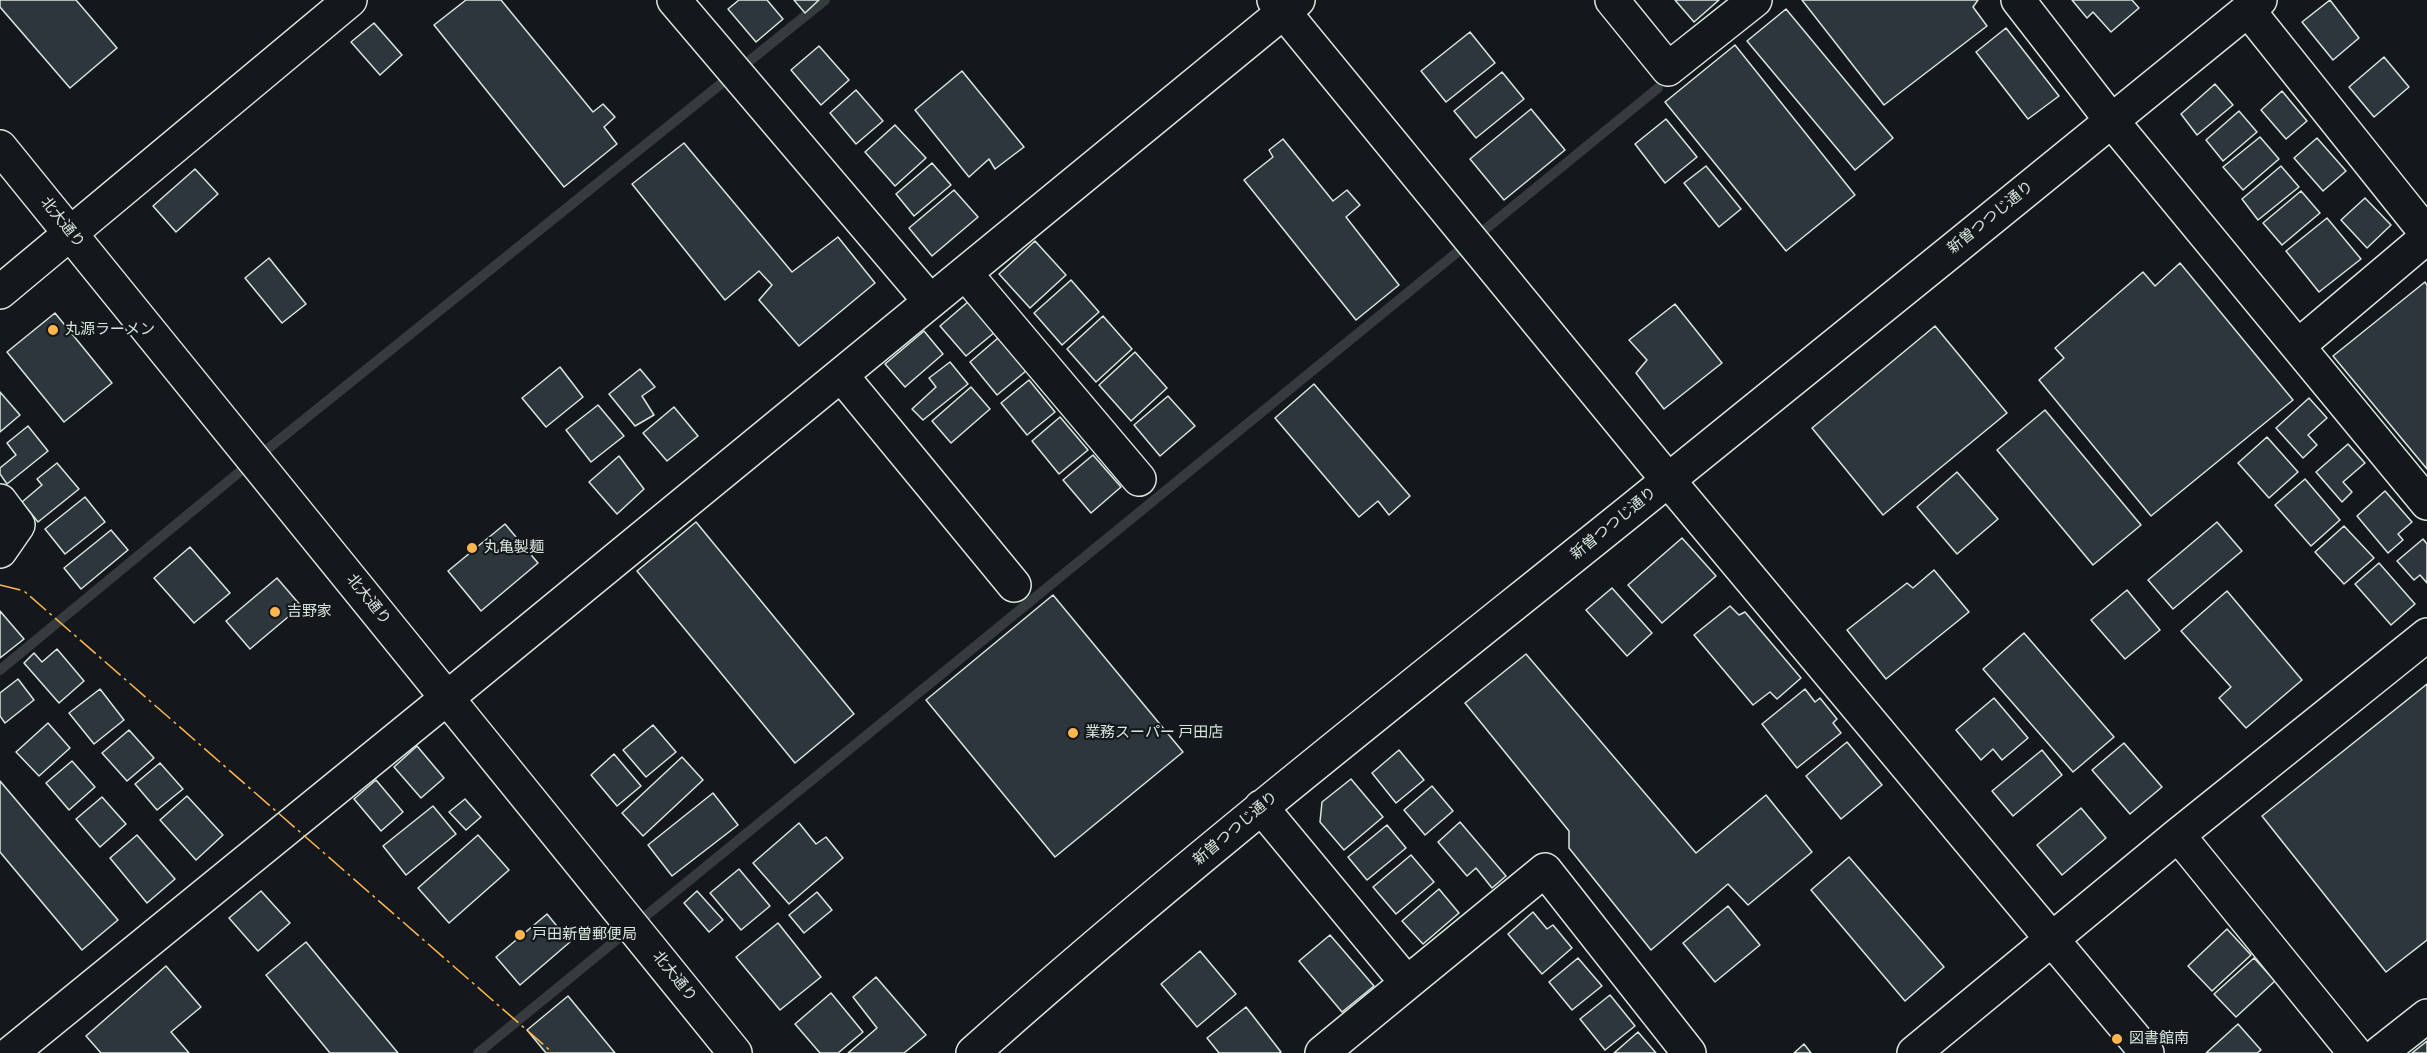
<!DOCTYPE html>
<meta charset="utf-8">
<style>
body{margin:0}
canvas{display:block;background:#14181c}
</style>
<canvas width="2427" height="1053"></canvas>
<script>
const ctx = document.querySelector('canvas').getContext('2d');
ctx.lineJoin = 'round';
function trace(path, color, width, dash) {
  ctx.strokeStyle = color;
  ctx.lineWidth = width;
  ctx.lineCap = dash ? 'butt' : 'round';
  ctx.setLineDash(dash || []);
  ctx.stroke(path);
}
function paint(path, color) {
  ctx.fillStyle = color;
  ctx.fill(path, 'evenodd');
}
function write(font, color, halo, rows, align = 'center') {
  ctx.font = font + ' "Titillium Web","Noto Sans JP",sans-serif';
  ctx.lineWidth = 4.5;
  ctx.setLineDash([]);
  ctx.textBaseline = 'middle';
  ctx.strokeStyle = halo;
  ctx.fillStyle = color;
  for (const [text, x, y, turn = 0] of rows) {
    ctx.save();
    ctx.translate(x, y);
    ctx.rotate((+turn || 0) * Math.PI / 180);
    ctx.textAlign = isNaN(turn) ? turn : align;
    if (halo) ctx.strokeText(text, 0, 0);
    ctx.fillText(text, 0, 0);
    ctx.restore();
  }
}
const stream = new Path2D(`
 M0 670 254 460 825 0
 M478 1053 1658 88`);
const building = new Path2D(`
 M0 0H76L117 48 70 88 0 7Z
 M466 0H501L593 112 603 104 615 117 604 127 617 144 564 187 434 25Z
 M739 0H767L783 19 756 42 728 9Z
 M794 0H819L805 13Z
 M1675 0H1719L1694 22Z
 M1802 0H1978L1973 7 1987 26 1884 105Z
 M2072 0H2132L2139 8 2111 32 2093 12 2087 18Z
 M2330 0 2359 38 2333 60 2302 22Z
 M1786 9 1893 138 1855 170 1747 41Z
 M374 23 402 55 380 75 351 42Z
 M2006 28 2059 96 2028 119 1976 52Z
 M1470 32 1495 63 1446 102 1421 71Z
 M1735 45 1855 195 1786 251 1665 102Z
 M819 46 849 80 821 105 791 70Z
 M2384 57 2409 87 2374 117 2349 87Z
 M962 71 1024 147 995 169 989 159 969 177 915 110Z
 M1502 72 1524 99 1476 138 1454 111Z
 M2215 84 2233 105 2197 135 2181 114Z
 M856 90 883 121 856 144 830 113Z
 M2282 91 2307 121 2286 139 2261 110Z
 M1531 109 1565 150 1504 200 1470 159Z
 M2239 111 2257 132 2223 161 2206 140Z
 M1666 119 1697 157 1665 183 1635 144Z
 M895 125 926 158 895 186 865 152Z
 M2260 137 2279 159 2243 190 2223 167Z
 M2317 138 2346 171 2323 191 2294 158Z
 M1283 139 1333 201 1347 190 1360 205 1346 217 1399 285 1356 320 1244 180 1273 157 1269 150Z
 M684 143 792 272 838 237 875 283 799 346 759 300 772 285 759 271 725 300 632 184Z
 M932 163 951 185 914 216 896 194Z
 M1706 166 1741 209 1719 227 1684 183Z
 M2281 166 2299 187 2258 220 2242 199Z
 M195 169 218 194 176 232 153 206Z
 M954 190 978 217 932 256 909 228Z
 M2301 191 2320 213 2282 245 2263 223Z
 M2365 198 2391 225 2367 248 2341 220Z
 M2327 218 2361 259 2319 292 2286 251Z
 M1035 241 1066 275 1030 308 999 274Z
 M269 258 306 304 282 323 245 278Z
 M2180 263 2293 400 2151 516 2039 380 2064 358 2055 348 2143 272 2155 286Z
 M1071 280 1099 312 1062 345 1034 313Z
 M2425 282 2427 285V469L2333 356Z
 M969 301 995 332 966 356 940 326Z
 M1675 304 1722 363 1664 409 1636 373 1647 360 1629 340Z
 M55 313 112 383 64 422 7 352Z
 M1103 316 1132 349 1096 382 1067 349Z
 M1935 326 2007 413 1883 515 1812 428Z
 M924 331 943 354 905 387 885 364Z
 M998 338 1026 371 997 395 970 362Z
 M1135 352 1167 388 1131 421 1099 385Z
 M950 362 968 384 923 420 912 409 936 387 929 378Z
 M560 367 583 397 546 427 522 398Z
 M640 369 655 387 642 396 654 415 635 426 609 394Z
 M1029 380 1055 412 1027 435 1001 403Z
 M1314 384 1410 496 1389 515 1378 501 1359 517 1275 418Z
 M971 387 990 409 951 443 932 421Z
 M0 392 20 415 0 432Z
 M1168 396 1195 426 1160 456 1134 425Z
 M2309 398 2327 418 2308 435 2317 445 2303 458 2276 428Z
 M598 405 624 436 591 462 566 430Z
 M674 407 698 436 667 461 643 433Z
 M2045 410 2141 525 2093 565 1997 450Z
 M1060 417 1088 450 1059 474 1032 441Z
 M28 426 48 451 7 484 0 474V468L16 455 7 443Z
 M2267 437 2298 472 2269 498 2238 463Z
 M2348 444 2365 463 2343 482 2352 492 2342 502 2316 472Z
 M1093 455 1121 487 1091 513 1063 480Z
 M619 456 644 489 617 514 589 482Z
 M57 463 79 489 38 522 22 502 42 485 37 479Z
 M1957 472 1998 519 1957 554 1917 507Z
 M2305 479 2340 520 2311 546 2275 505Z
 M2385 491 2412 522 2398 534 2403 540 2388 553 2357 516Z
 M85 497 105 522 65 554 45 529Z
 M696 522 854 714 795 763 637 571Z
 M2217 522 2242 551 2173 609 2148 580Z
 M505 524 538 563 481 611 448 571Z
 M2344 526 2374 558 2344 584 2315 552Z
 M111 530 128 550 81 589 64 568Z
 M1682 538 1716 576 1662 623 1628 585Z
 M2423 539 2427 544V583L2420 575 2414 580 2397 561Z
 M190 547 230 593 194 623 154 578Z
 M2379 563 2415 604 2391 625 2355 584Z
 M1934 570 1969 612 1886 679 1847 630 1907 583 1913 588Z
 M277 578 301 606 250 649 226 621Z
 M1612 588 1652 633 1627 656 1586 610Z
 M2127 590 2160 630 2125 659 2091 620Z
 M2227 591 2302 680 2246 728 2219 698 2231 687 2181 631Z
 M1053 595 1183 752 1055 857 926 700Z
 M1730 606 1739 615 1745 612 1801 678 1777 699 1770 692 1753 705 1694 635Z
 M0 611 24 639 0 658Z
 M2024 633 2114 737 2073 772 1983 669Z
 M57 649 84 681 59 703 24 663 34 653 42 662Z
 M1526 654 1696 853 1766 795 1812 852 1748 905 1728 884 1651 950 1569 848V831L1465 703Z
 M18 679 34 700 5 723 0 716V693Z
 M2427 684V940L2386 972 2262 816Z
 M100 689 124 720 94 744 69 713Z
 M1805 689 1815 702 1820 698 1837 719 1833 723 1841 733 1797 768 1762 724Z
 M1994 698 2028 738 2002 760 1993 749 1981 760 1956 730Z
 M48 723 70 748 39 776 16 752Z
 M653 725 676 752 646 777 623 750Z
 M129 730 154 758 127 781 102 753Z
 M1847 742 1882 785 1841 819 1806 776Z
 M2124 743 2162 787 2130 814 2092 770Z
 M417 746 444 778 421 798 394 767Z
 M1399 750 1424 780 1396 803 1372 773Z
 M2042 750 2062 775 2013 816 1992 791Z
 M614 754 641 786 617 806 591 775Z
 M682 757 703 780 643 836 622 813Z
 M72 761 95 787 69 810 46 783Z
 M160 763 183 789 157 810 135 784Z
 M1351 779 1383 817 1344 850 1320 822 1322 802Z
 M376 780 403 812 381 831 354 799Z
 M0 781 118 920 82 950 0 852Z
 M1432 786 1453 811 1425 835 1404 810Z
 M713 793 738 825 672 876 648 845Z
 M187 796 223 835 196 860 160 820Z
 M102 797 126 824 100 847 76 819Z
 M465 799 481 817 466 830 449 812Z
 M433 806 456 834 406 875 383 846Z
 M2081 808 2106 838 2062 875 2037 845Z
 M1460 822 1506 876 1492 888 1476 868 1467 876 1438 842Z
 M799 823 816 844 826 837 843 858 789 904 753 863Z
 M1387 825 1406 848 1367 880 1348 857Z
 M137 835 175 879 147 903 110 858Z
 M478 835 509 870 449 923 418 888Z
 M1411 855 1434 882 1396 914 1373 887Z
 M1849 857 1944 967 1905 1001 1811 890Z
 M739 869 770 906 741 930 710 893Z
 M1439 889 1459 913 1423 944 1402 921Z
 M261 891 290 923 258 951 229 918Z
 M697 891 723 920 709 932 684 903Z
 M817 892 832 910 804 933 789 915Z
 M1728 906 1760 945 1715 982 1683 943Z
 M1533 912 1547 929 1553 925 1572 948 1542 974 1508 934Z
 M547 914 570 942 520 985 496 957Z
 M778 923 821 977 780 1010 736 957Z
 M2227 929 2251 955 2212 991 2188 966Z
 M1330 935 1374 986 1342 1012 1299 961Z
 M306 942 398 1053H330L266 975Z
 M1200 951 1236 994 1197 1027 1161 984Z
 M1578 958 1602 986 1572 1010 1549 982Z
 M2254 958 2275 981 2236 1017 2214 994Z
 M166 966 201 1007 171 1032 189 1053H101L86 1036Z
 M876 977 926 1035 904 1053H848L877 1028 853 997Z
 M831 993 863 1032 838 1053H820L795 1024Z
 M1610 995 1635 1026 1605 1050 1580 1019Z
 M568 996 615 1053H546L527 1030Z
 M1246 1007 1281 1052 1279 1053H1219L1207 1038Z
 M2238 1024 2261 1050 2257 1053H2206Z
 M1638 1032 1656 1053H1614Z
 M2427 1041V1053H2412Z
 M1804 1044 1811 1053H1794Z`);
const minor = new Path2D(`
 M674 0 930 301
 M1274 0 1668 480 2147 1053
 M1612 0 1668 69 1755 0
 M2018 0 2111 120 2427 503
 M2248 10 2427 234
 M0 147 735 1053
 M965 273 1139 479
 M0 292 350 0
 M2298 346 2427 237
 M841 375 1014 585
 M0 501 18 525 0 551
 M1261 807 1407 983 1322 1053
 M2178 835 2355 1053
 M1407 983 1545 870 1689 1053
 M11 1053 447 698 1298 0
 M973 1053C1185 864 1409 689 1630 511 1841 341 2050 171 2260 0
 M1914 1053 2178 835 2427 635
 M2380 1053 2427 1016`);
const power = new Path2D(`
 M0 585 24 591 553 1053`);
const markers = [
 [53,330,6,"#ffb74d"],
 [472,548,6,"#ffb74d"],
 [275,612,6,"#ffb74d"],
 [1073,733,6,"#ffb74d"],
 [520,935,6,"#ffb74d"],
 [2117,1039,6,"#ffb74d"]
];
const streetNames = [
 ["新曽つつじ通り",1991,218,-39],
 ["北大通り",62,223,51],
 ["新曽つつじ通り",1614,524,-39],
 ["北大通り",368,600,51],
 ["新曽つつじ通り",1236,829,-40],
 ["北大通り",674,977,51]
];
const poiNames = [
 ["丸源ラーメン",65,330],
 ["丸亀製麺",484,548],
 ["吉野家",287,612],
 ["業務スーパー 戸田店",1085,733],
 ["戸田新曽郵便局",532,935],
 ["図書館南",2129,1039]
];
trace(stream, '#363b3e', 10);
paint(building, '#2c363c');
trace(building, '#d8e6dc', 1.5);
trace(minor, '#d8e6dc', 36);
trace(minor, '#14181c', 33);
trace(power, '#ffb74d', 1.5, [21, 4.5, 3, 4.5]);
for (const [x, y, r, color] of markers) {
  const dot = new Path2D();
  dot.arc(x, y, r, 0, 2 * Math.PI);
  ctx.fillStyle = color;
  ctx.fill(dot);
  trace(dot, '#14181c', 2);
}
write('15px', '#d8e6dc', '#14181c', streetNames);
write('15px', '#d8e6dc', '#14181c', poiNames, 'left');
</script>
